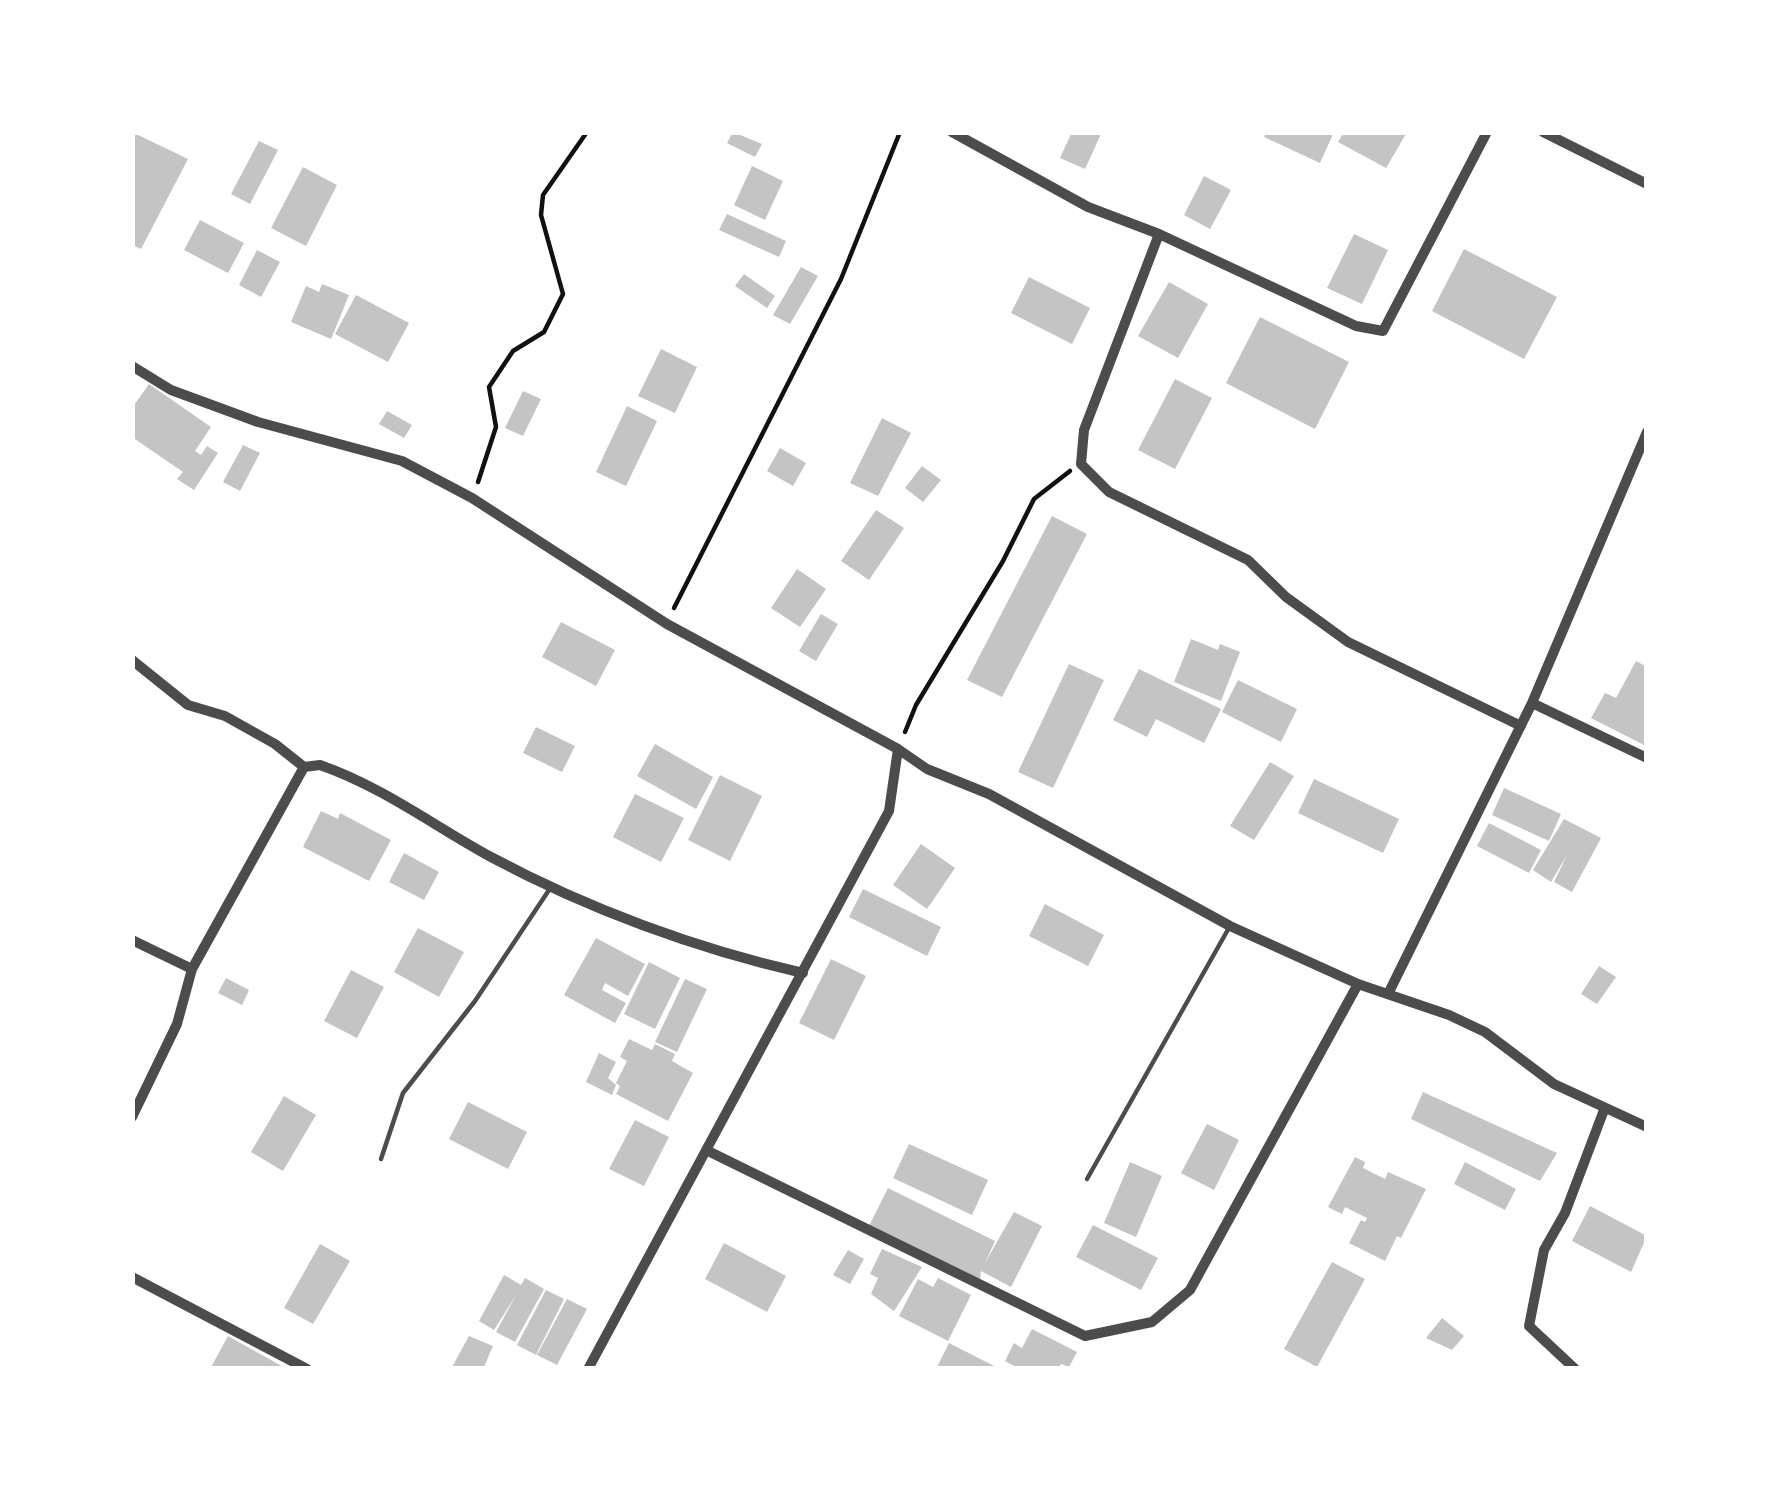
<!DOCTYPE html>
<style>
body{margin:0}
#map{position:relative;width:1779px;height:1501px;overflow:hidden;background:#fff;font-family:"DM Sans",sans-serif}
canvas{display:block}
.frame{position:absolute;inset:0;border:135px solid #fff;pointer-events:none}
</style>
<div id="map">
<canvas width="1779" height="1501"></canvas>
<div class="frame"></div>
</div>
<script>
const ctx = document.querySelector('canvas').getContext('2d');
ctx.lineJoin = 'round';
function paint(path, color) {
  ctx.fillStyle = color;
  ctx.fill(path, 'evenodd');
}
function trace(path, color, width, dash) {
  ctx.strokeStyle = color;
  ctx.lineWidth = width;
  ctx.lineCap = dash ? 'butt' : 'round';
  ctx.setLineDash(dash || []);
  ctx.stroke(path);
}
const building = new Path2D(`
 M132 132 188 159 141 249 132 245Z
 M733 132 762 144 755 157 727 143Z
 M1072 132H1102L1085 169 1060 158Z
 M1267 132H1334L1320 163 1264 137Z
 M1344 132H1407L1386 168 1338 142Z
 M259 141 278 150 250 204 231 194Z
 M752 166 783 181 765 220 734 205Z
 M303 167 337 185 306 246 271 228Z
 M1204 176 1231 190 1210 229 1184 215Z
 M727 214 786 241 779 257 719 230Z
 M200 220 244 243 228 273 184 250Z
 M1354 234 1388 250 1362 304 1327 288Z
 M1464 249 1557 297 1524 359 1432 311Z
 M257 250 280 262 261 297 239 285Z
 M801 267 818 276 790 324 773 315Z
 M744 274 775 296 767 308 735 286Z
 M1029 277 1090 308 1072 344 1011 313Z
 M1169 282 1208 304 1178 358 1138 336Z
 M322 284 349 295 331 339 291 322 306 286 319 292Z
 M356 295 409 323 388 362 335 334Z
 M1260 317 1349 362 1315 429 1226 383Z
 M661 349 697 367 675 413 638 396Z
 M1175 379 1212 398 1175 469 1138 450Z
 M149 384 211 427 195 451 201 455 207 446 218 453 194 490 177 479 183 472 132 437V408Z
 M523 391 541 399 523 436 505 428Z
 M627 406 657 421 626 486 596 472Z
 M387 411 412 425 404 438 379 424Z
 M882 418 911 433 878 496 850 483Z
 M243 445 260 453 240 491 223 482Z
 M780 448 806 463 793 486 767 471Z
 M922 466 941 480 923 502 905 488Z
 M876 510 904 528 869 580 841 561Z
 M1052 516 1087 534 1002 697 967 680Z
 M797 569 826 589 800 627 771 608Z
 M821 614 838 624 816 661 799 651Z
 M561 622 615 650 596 686 542 657Z
 M1191 639 1218 650 1220 644 1240 652 1221 701 1174 682Z
 M1636 661 1647 667V738L1644 745 1591 718 1605 693 1616 698Z
 M1069 664 1104 680 1053 788 1018 772Z
 M1139 669 1221 709 1204 743 1156 719 1147 737 1113 720Z
 M1238 680 1297 709 1281 742 1222 712Z
 M536 727 575 746 562 772 523 753Z
 M655 744 713 777 696 809 637 776Z
 M1270 762 1294 776 1254 840 1230 826Z
 M720 775 762 796 730 861 688 840Z
 M1314 779 1399 819 1383 853 1298 813Z
 M1504 788 1561 814 1549 841 1492 815Z
 M635 794 684 818 661 862 613 837Z
 M321 811 338 819 340 813 391 840 369 881 303 847Z
 M1564 819 1601 838 1572 892 1554 882 1567 855 1551 882 1533 870Z
 M1489 823 1541 850 1529 873 1477 846Z
 M921 844 955 868 927 909 893 885Z
 M404 853 439 872 424 900 389 882Z
 M863 889 941 927 927 956 849 917Z
 M1045 904 1104 935 1088 966 1029 936Z
 M418 928 464 952 439 997 394 972Z
 M596 938 645 964 628 996 605 983 602 990 626 1003 615 1023 564 995Z
 M831 959 866 976 834 1040 799 1023Z
 M649 962 680 978 655 1029 624 1014Z
 M1599 966 1616 977 1597 1004 1581 994Z
 M351 970 384 987 357 1038 324 1021Z
 M226 978 249 990 242 1005 218 993Z
 M685 979 707 989 677 1052 655 1042Z
 M629 1039 652 1050 655 1044 675 1054 672 1061 693 1073 668 1121 616 1094 620 1086 616 1083 627 1061 620 1057Z
 M599 1053 616 1062 608 1078 616 1085 612 1095 586 1082Z
 M1423 1092 1557 1153 1540 1181 1411 1119Z
 M284 1096 316 1115 283 1171 251 1152Z
 M468 1102 527 1132 508 1169 449 1139Z
 M635 1120 669 1137 644 1186 609 1169Z
 M1207 1124 1239 1140 1214 1190 1181 1173Z
 M909 1144 988 1180 972 1215 893 1178Z
 M1355 1157 1365 1162 1363 1168 1385 1179 1388 1172 1426 1189 1401 1238 1397 1236 1385 1261 1349 1243 1361 1220 1365 1222 1367 1218 1345 1207 1342 1214 1328 1207Z
 M1130 1162 1162 1176 1136 1237 1104 1223Z
 M1465 1162 1516 1189 1505 1210 1454 1184Z
 M888 1188 995 1241 985 1263 1014 1212 1042 1226 1011 1287 981 1271 980 1281 869 1226Z
 M1590 1206 1647 1236 1631 1272 1572 1241Z
 M1093 1225 1158 1258 1141 1290 1076 1257Z
 M724 1243 786 1276 767 1312 705 1279Z
 M320 1244 350 1261 313 1324 284 1308Z
 M882 1249 922 1267 894 1311 871 1294 878 1278 870 1274Z
 M848 1250 864 1259 850 1284 833 1275Z
 M1332 1262 1365 1279 1317 1367 1284 1349Z
 M504 1275 521 1285 525 1278 544 1289 515 1342 496 1332 516 1295 494 1330 479 1321Z
 M938 1278 971 1295 948 1341 899 1316 918 1279 933 1287Z
 M546 1290 564 1299 536 1355 517 1345Z
 M567 1299 587 1309 557 1365 537 1355Z
 M1442 1318 1464 1336 1452 1350 1426 1338Z
 M1032 1329 1077 1352 1069 1367 1061 1364 1058 1369H1020L1005 1361 1014 1343 1022 1348Z
 M228 1336 287 1369H210Z
 M469 1336 493 1346 483 1369H451Z
 M949 1343 1000 1369H936Z`);
const path = new Path2D(`
 M478 482 496 427 489 387 513 351 544 332 563 294 541 215 543 195 587 132
 M674 608 841 279 900 132
 M905 732 916 705 1003 561 1034 499 1070 471`);
const service = new Path2D(`
 M381 1159 403 1093 475 1001 551 887
 M1087 1179 1230 926`);
const minor = new Path2D(`
 M952 132 1088 207 1159 234 1356 326 1383 331 1487 132
 M1543 132 1647 184
 M1159 234 1084 430 1081 464 1109 492 1248 560 1286 597 1348 642 1521 726
 M132 366 171 390 258 422 402 461 472 498 667 624 898 749 927 769 989 794 1230 926 1358 984 1449 1015 1485 1032 1554 1084 1647 1127
 M132 660 188 705 225 716 275 744 304 767
 M1532 703 1647 758
 M132 940 192 969 304 767 320 765C383 787 434 826 491 857 588 909 697 949 803 973
 M1388 994 1532 703 1647 432
 M132 1117 177 1024 192 969
 M706 1150 1085 1336 1152 1322 1190 1290 1358 984
 M132 1277 307 1369
 M588 1369 889 811 898 749
 M1575 1369 1529 1326 1544 1250 1565 1213 1604 1110`);
paint(building, '#c4c4c4');
trace(path, '#111', 4.5);
trace(service, '#4c4c4c', 4.5);
trace(minor, '#4c4c4c', 10);
</script>
